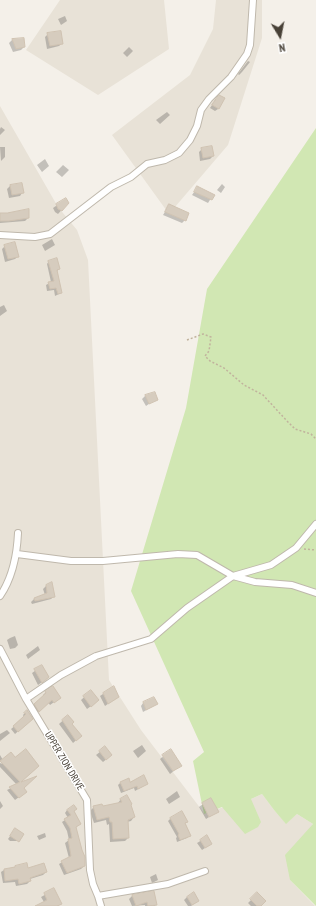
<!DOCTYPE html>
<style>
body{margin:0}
#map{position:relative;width:316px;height:906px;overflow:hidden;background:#f4f0e9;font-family:"PT Sans Narrow",sans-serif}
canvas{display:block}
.north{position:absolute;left:260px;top:16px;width:40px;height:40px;-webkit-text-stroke:3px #fff;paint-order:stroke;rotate:170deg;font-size:11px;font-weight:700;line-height:16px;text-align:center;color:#484137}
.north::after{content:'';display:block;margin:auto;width:14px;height:18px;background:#484137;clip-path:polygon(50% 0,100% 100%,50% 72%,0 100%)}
</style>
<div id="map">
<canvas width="316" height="906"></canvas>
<div class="north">N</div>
</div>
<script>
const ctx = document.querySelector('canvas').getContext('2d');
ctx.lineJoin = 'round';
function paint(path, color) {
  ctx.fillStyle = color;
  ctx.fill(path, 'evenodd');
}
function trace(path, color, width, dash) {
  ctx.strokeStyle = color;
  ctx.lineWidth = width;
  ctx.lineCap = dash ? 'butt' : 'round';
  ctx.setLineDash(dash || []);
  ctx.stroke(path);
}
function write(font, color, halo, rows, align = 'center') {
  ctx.font = font + ' "PT Sans Narrow",sans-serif';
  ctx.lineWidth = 3;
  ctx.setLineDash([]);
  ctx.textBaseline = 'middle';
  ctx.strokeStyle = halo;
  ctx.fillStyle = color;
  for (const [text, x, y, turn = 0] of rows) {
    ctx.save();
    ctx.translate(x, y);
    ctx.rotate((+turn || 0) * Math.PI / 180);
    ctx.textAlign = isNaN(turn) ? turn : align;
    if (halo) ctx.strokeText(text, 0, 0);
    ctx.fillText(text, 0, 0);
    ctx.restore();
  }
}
const residential = new Path2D(`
 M60 0H164L169 49 98 95 26 50Z
 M216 0H262V38L228 145 169 214 112 135 190 75 213 29Z
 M0 106 58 207 77 230 88 260 109 680 141 730 204 813 251 799 262 794 274 810 286 823 297 814 313 824 290 880 315 906H0Z`);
const green = new Path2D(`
 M316 128V906L290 880 285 855 313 824 297 814 286 824 274 810 262 794 251 799 261 822 258 827 245 834 222 807 204 814 193 761 204 752 131 591 186 408 207 289Z`);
const shadow = new Path2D(`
 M65 16 67 21 61 25 58 19Z
 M48 34 62 43 59 46 47 49 45 37Z
 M23 39 24 47 21 50 13 52 9 43 12 40Z
 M129 47 133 51 127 57 123 53Z
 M248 61 250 62 242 72 239 75 238 74Z
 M216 99 218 109 215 111 210 108Z
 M167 112 170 115 160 124 156 120Z
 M1 127 5 130 0 135V129Z
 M0 147H5V157L1 161Z
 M202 149 213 156 210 159 200 161 199 152Z
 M45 159 49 166 42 172 37 165Z
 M63 165 69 170 62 177 56 172Z
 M222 184 225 187 221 193 217 190Z
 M10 186 22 193 20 196 9 198 7 189Z
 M197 188 213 195 208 203 192 195Z
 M66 199 68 203 58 214 55 212 53 208Z
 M169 205 185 220 182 223 163 215Z
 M0 214 28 218 25 221 0 223Z
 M52 239 55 245 45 251 42 245Z
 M5 246 18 256 15 259 5 262 2 249Z
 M49 261 59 269 57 271 61 293 55 296 54 290 47 291 46 285 51 282 47 264Z
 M4 305 7 311 0 316V307Z
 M154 393 156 399 146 406 142 399 145 396Z
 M46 586 54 596 51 599 32 604 31 602 34 599 45 595 43 589Z
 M15 636 18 645 15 648 10 649 7 640 10 638Z
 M38 646 40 650 28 659 26 655Z
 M42 666 45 680 38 685 32 673Z
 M91 691 95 703 87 709 81 700Z
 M46 692 57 700 50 705 48 702 36 714 32 707 44 696 43 695Z
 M103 694 115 699 105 706 100 696Z
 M143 703 157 704 143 712 141 706Z
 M27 711 32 719 15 734 11 729 22 720 24 717 23 715Z
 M68 716 71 724 81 736 73 743 59 724Z
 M7 730 10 733 0 741V734Z
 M142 745 146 751 138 758 133 751Z
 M105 748 108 758 103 762 96 755Z
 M170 751 181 765 170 774 160 759Z
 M0 755 3 760 15 758 35 769 17 784 23 788V794L15 800 7 790 17 785 0 767V763L2 764 0 760Z
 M121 782 130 783 147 784 135 791 134 788 121 793 118 785Z
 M177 791 180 797 169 804 166 799Z
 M121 799 130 805 134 817 131 821 127 822 128 838 125 841 110 842 109 824 107 825 106 820 94 823 90 811 94 807H102L118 803Z
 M210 799 217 812 206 819 199 807Z
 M0 801 3 806 0 809Z
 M67 810 74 811 80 824 76 827 84 866 81 869 64 875 59 864 69 858 65 843 69 840 67 831 62 822 68 818 65 813Z
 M171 818 187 821 185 823 190 835 187 838 177 842 176 838 177 837 168 821Z
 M15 829 20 838 17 841H10L8 839Z
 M45 833 46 837 39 840 37 836Z
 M207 837 211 844 202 850 197 843Z
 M15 867 27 869 46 872 43 875 30 879V881L27 884 16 886 15 882 3 883 1 872 4 870 13 868Z
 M156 874 158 880 152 883 150 877Z
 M54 890 61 904 58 906H38L44 902 41 897Z
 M154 892 156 904 155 906H145V905L132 906 129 899 132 896Z
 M257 894 259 906H251L248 903Z
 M187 897 198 901 191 906H188L184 900Z`);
const building = new Path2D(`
 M61 31 63 44 50 46 47 33Z
 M24 38 25 47 16 49 12 39Z
 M219 95 225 98 219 109 212 105Z
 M212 146 214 156 203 158 201 148Z
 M22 183 24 193 12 195 10 185Z
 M197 186 215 195 212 200 194 192Z
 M66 198 69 203 62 211 58 209 56 204Z
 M169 204 189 213 186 221 165 212Z
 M29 209V218L9 221H0V213H7Z
 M15 242 19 257 8 259 4 245Z
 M57 258 60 269 57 270 62 293 58 294 56 288 50 289 48 282 54 281 48 261Z
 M155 392 158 400 149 404 145 395Z
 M52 582 55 597 35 601 34 598 47 593 46 585Z
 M42 665 49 677 42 683 34 669Z
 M53 686 61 698 54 703 52 700 39 712 34 704 46 693 45 691Z
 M114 686 119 697 108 704 103 693Z
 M91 690 99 700 91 707 83 696Z
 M154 697 158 704 146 710 143 702Z
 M27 710 33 719 18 732 13 726 23 717 26 714 24 713Z
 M68 715 74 722 72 724 82 736 76 741 62 720Z
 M105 746 112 755 106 760 99 751Z
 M26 749 39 766 21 782 37 776 24 788 27 792 19 798 9 787 20 782 0 761 11 752 15 757Z
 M171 749 182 766 173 771 162 755Z
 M144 775 148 784 138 789 137 786 124 791 120 782 129 778 130 782Z
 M127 795 132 804 131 805 135 817 128 820 129 838 113 839 112 822H110L109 817 97 820 93 806 102 804 103 806 122 802 120 799Z
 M211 798 219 812 209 817 202 803Z
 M74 805 77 809 74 811 81 824 76 827 82 850 85 857V866L67 873 61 861 71 856 68 839 72 838 70 828 64 819 71 815 67 810Z
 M182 811 188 822 185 823 191 836 180 840 178 835 179 834 170 818Z
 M15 828 24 834 19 842 10 836Z
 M207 835 212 844 205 848 200 840Z
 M27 863 28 868 44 863 47 872 30 878 31 881 19 884 18 879 5 881 4 869 15 867V866Z
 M54 888 62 904 57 906H35L47 900 44 893Z
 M154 891 157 905 148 906 147 902 136 906 132 895Z
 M194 892 199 901 192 905 187 897Z
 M257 892 266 901 261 906H257L250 899Z`);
const path = new Path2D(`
 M187 340 203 334 211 337 209 351 205 356 210 361 224 368 244 385 263 395 287 421 295 429 311 434 316 439
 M304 549 316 550`);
const minor = new Path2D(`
 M0 235 35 237 50 234 111 187 131 177 147 164 165 160 179 153 190 140 197 126 201 110 209 99 231 77 247 54 250 45 253 0
 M17 554 71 561H103L178 554 197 555 233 576 255 582 292 585 316 593
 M0 596C13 577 17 555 18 533
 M0 649 26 699 87 800 90 870 93 884 98 896 101 906
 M26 699 61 675 96 656 151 639 187 608 233 576 271 565 296 548 316 524
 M98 896 168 884 205 871`);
const streetNames = [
 ["UPPER ZION DRIVE",64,761,59]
];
paint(residential, '#e8e2d7');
paint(green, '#d1e7b3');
paint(shadow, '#0003');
paint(building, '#d6ccbe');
trace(building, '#d0c3b2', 1);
trace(minor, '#bfb8ac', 8);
trace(path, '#c1b39d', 1.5, [2, 2]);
trace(minor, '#fff', 6);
write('10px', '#484137', '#fff', streetNames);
</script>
